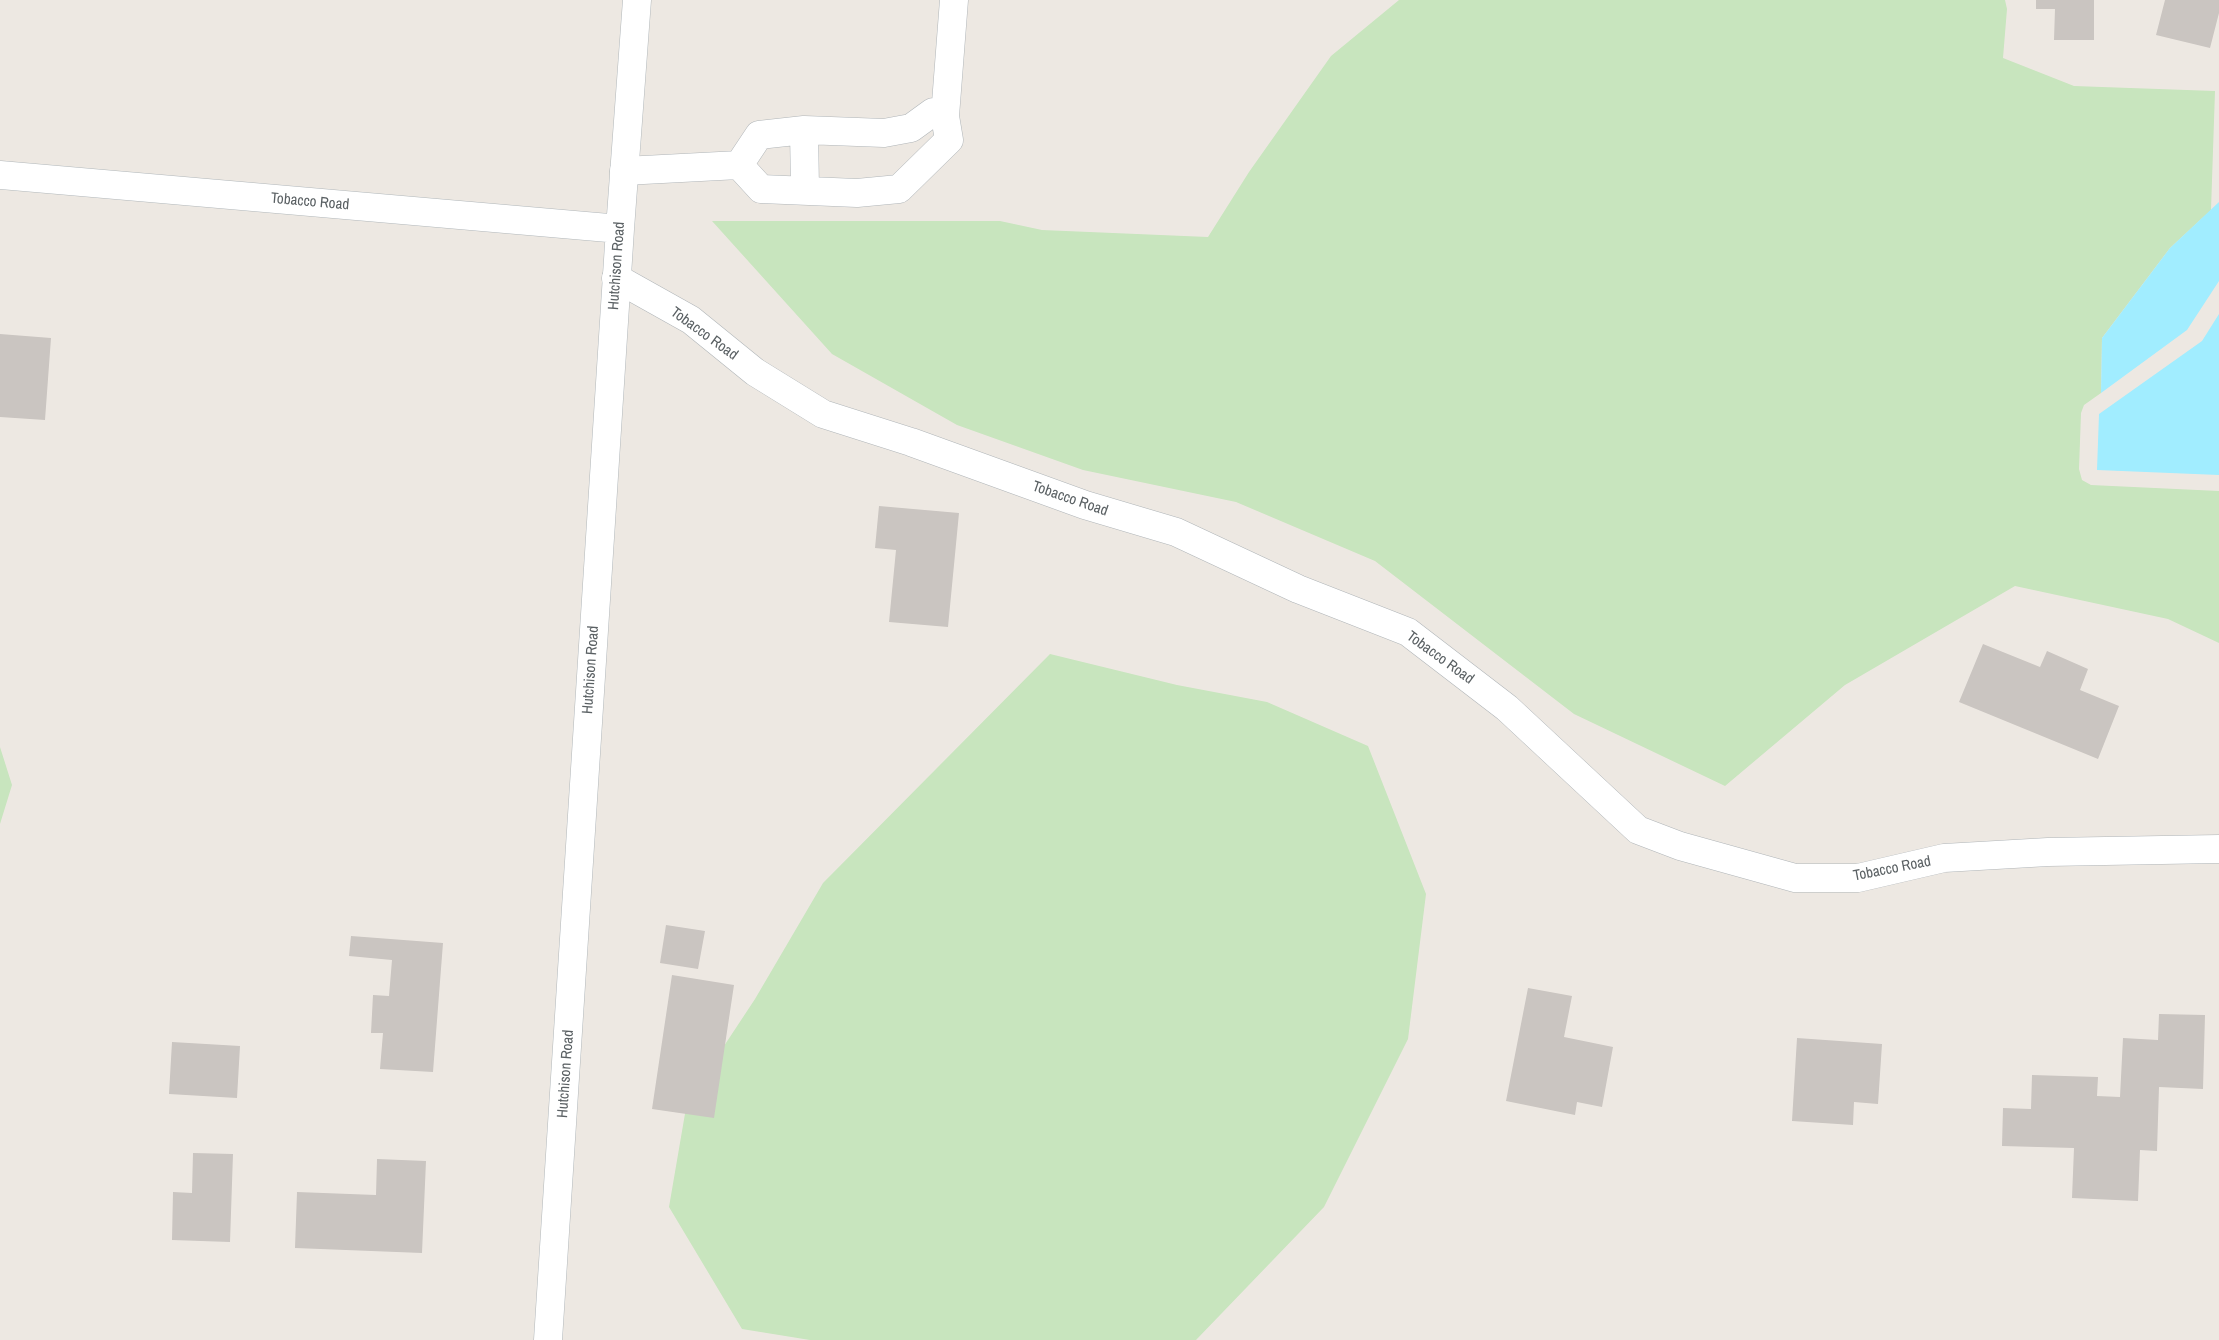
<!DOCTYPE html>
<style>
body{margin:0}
canvas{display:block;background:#ede8e2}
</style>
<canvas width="2219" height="1340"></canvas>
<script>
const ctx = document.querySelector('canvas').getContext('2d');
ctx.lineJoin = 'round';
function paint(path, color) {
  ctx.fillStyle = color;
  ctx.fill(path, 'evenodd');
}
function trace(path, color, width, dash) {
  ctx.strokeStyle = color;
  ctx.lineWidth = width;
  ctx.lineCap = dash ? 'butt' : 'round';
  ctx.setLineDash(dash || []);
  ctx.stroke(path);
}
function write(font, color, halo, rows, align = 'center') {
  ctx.font = font + ' "Archivo Narrow",sans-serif';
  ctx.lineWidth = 4;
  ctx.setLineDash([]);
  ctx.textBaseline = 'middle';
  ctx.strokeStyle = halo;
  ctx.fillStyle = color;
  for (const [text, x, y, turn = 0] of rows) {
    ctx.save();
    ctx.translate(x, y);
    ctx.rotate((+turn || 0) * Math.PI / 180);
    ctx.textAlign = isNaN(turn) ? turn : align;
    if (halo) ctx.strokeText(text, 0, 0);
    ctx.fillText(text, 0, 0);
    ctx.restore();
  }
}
const green = new Path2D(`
 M1399 0H2005L2007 9 2003 58 2074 86 2215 91 2211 210 2170 248 2102 338 2101 393 2084 405 2081 413 2079 469 2082 480 2091 485 2219 491V643L2168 619 2015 586 1845 685 1725 786 1574 714 1375 561 1236 502 1083 470 957 425 832 354 712 221H1000L1042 230 1208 237 1249 172 1331 56Z
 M1050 654 1177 685 1267 702 1368 746 1426 894 1408 1039 1324 1207 1196 1340H810L742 1329 669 1207 687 1102 755 999 823 883Z
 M0 747 12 785 0 824Z`);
const water = new Path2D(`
 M2219 202V281L2187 330 2101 393 2102 338 2170 248Z
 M2219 314V475L2097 470 2099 414 2202 341Z`);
const building = new Path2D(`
 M2036 0H2094V40H2054L2055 9H2036Z
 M2165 0H2219V13L2210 48 2156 35Z
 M0 334 51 338 45 420 0 417Z
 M879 506 959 513 948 627 889 622 896 550 875 548Z
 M1983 644 2040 667 2047 651 2088 669 2080 690 2119 706 2098 759 1959 702Z
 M666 925 705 931 698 969 660 963Z
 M351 936 443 943 433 1072 380 1069 383 1033H371L373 995 389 996 392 960 349 956Z
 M672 975 734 985 714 1118 652 1109Z
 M1528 988 1572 996 1564 1037 1613 1047 1602 1107 1577 1102 1575 1115 1506 1101Z
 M2159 1014 2205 1015 2203 1089 2159 1087 2157 1151 2140 1150 2138 1201 2072 1198 2074 1148 2002 1146 2003 1108 2031 1109 2032 1075 2098 1077 2097 1096 2120 1097 2123 1038 2158 1040Z
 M1797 1038 1882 1044 1878 1104 1854 1102 1853 1125 1792 1121Z
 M172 1042 240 1046 237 1098 169 1094Z
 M193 1153 233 1154 230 1242 172 1240 173 1192 192 1193Z
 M377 1159 426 1161 422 1253 295 1248 297 1192 376 1195Z`);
const street = new Path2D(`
 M804 130 805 189
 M739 165 761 189 857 193 899 189 949 140 945 116 954 0
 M739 165 759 135 804 130 884 133 911 128 933 112 945 116
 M624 171 739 165
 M616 278 691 320 755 372 823 414 911 442 1085 505 1176 532 1298 589 1408 632 1507 708 1638 830 1680 846 1795 878H1858L1944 858 2048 852 2219 849`);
const secondary = new Path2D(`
 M0 175 620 229
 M548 1340 620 229 637 0`);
const streetNames = [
 ["Tobacco Road",310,202,5],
 ["Hutchison Road",617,266,-86],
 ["Tobacco Road",704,334,36],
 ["Tobacco Road",1070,499,19],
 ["Tobacco Road",1440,658,36],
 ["Hutchison Road",591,670,-86],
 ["Tobacco Road",1892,869,-11],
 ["Hutchison Road",566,1074,-86]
];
paint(green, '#c8e5be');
paint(water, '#a1edff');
paint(building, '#cac5c1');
trace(street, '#b0b5b8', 29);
trace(secondary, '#b1b7ba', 29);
trace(street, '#fff', 28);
trace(secondary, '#fff', 28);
write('15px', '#5a6063', '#fff', streetNames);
</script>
